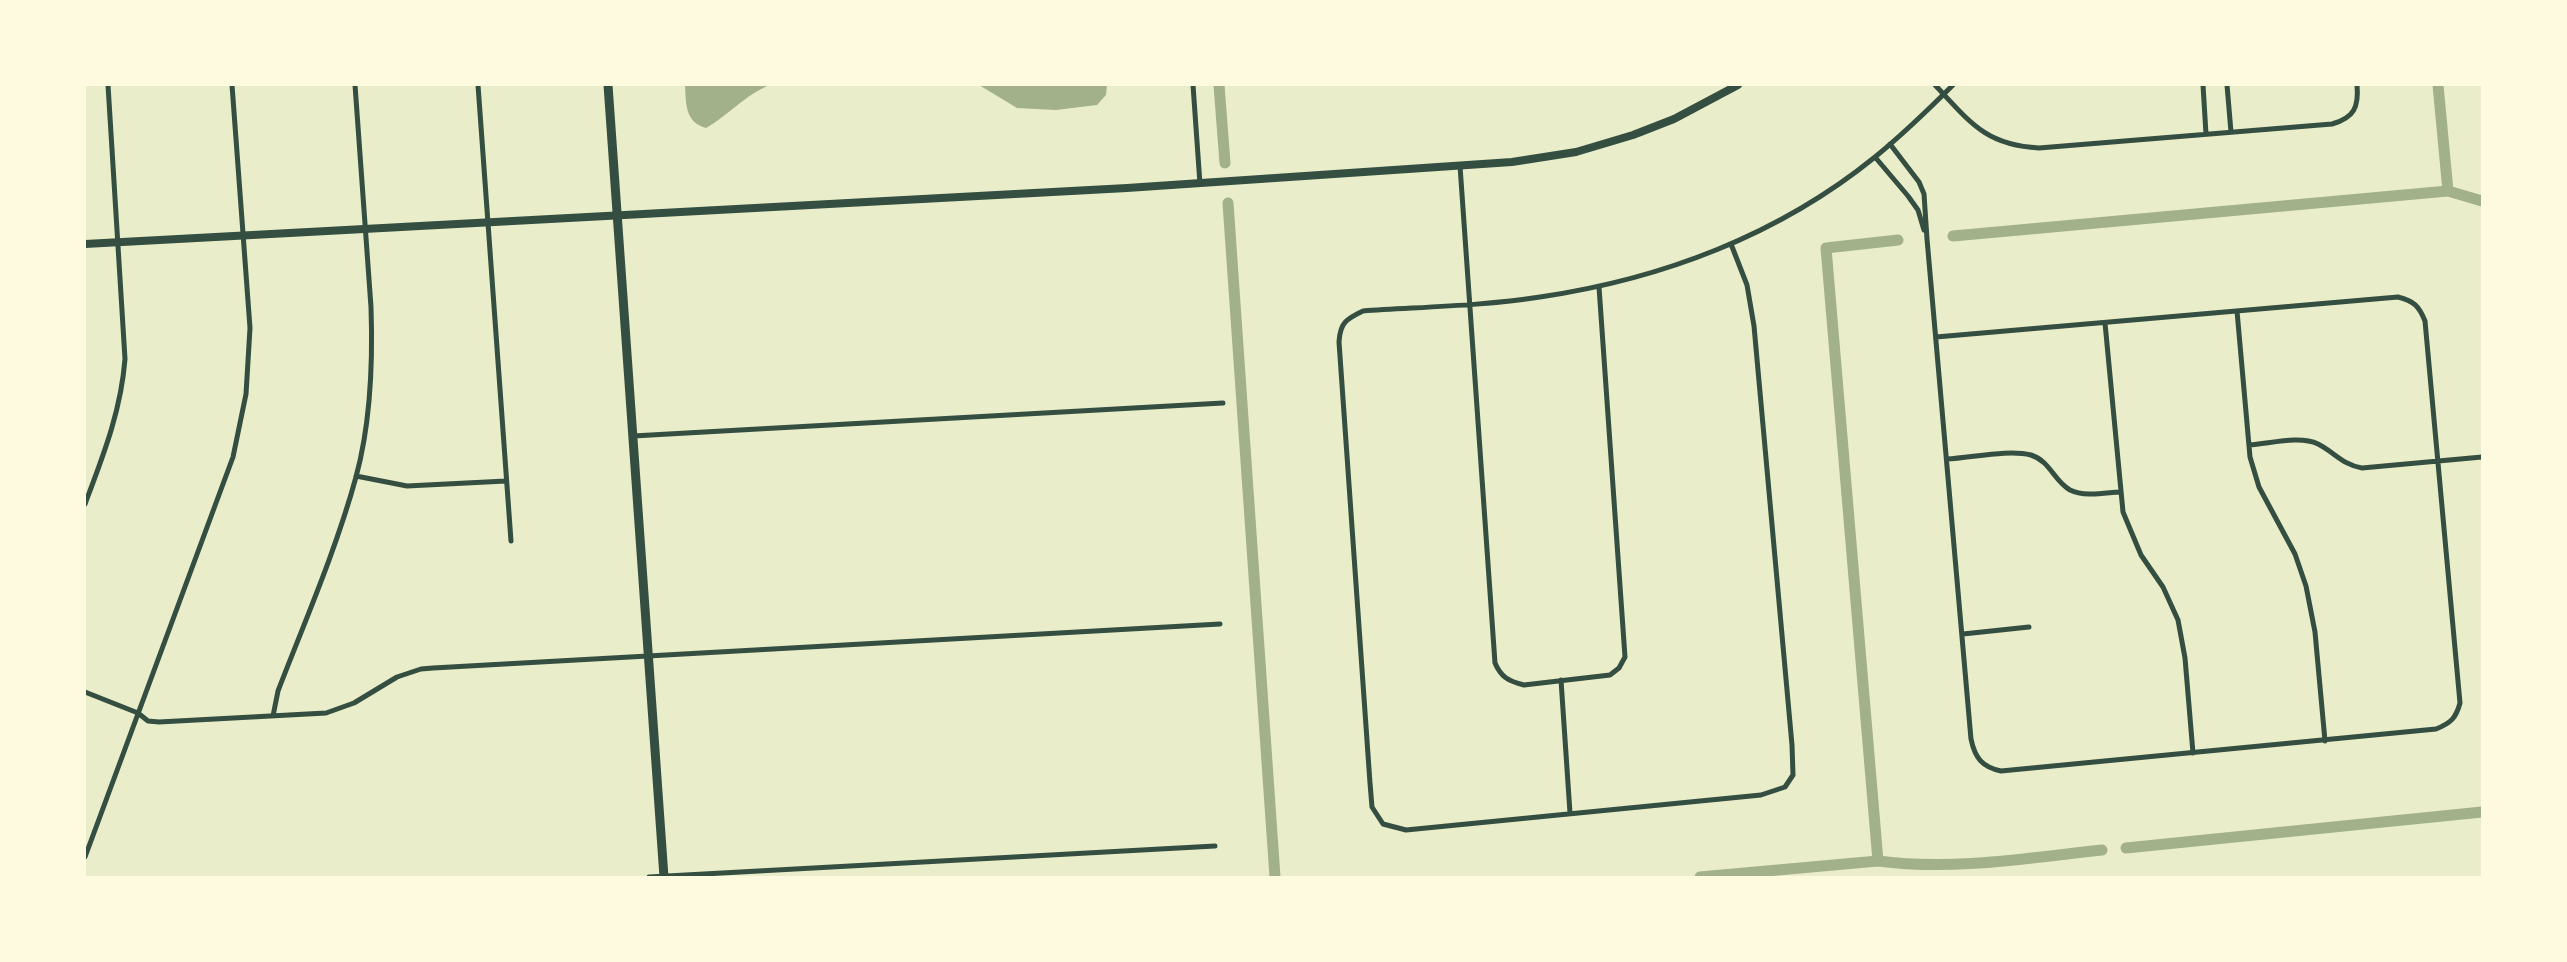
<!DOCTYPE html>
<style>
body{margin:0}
#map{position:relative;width:2567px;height:962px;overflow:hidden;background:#e9edc9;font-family:Figtree,sans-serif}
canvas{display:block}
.frame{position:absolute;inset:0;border:86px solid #fefae0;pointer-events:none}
</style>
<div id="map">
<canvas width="2567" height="962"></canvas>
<div class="frame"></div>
</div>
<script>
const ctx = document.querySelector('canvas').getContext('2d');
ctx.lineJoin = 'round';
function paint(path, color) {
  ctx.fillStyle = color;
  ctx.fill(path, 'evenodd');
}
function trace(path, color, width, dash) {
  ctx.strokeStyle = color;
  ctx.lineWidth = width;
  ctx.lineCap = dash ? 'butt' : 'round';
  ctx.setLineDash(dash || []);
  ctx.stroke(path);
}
const water = new Path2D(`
 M685 85H770C746 94 729 115 706 128 685 122 686 104 685 85Z
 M979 85H1107L1106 95 1097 105 1056 110 1017 108Z`);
const canal = new Path2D(`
 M1219 85 1225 163
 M2448 191 2482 201
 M1228 203 1275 877
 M1953 236 2448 191 2438 85
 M2126 848 2482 812
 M1878 861C1953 871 2028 858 2102 850
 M1700 877 1878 861 1826 248 1898 240`);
const minor = new Path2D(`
 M478 85 511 541
 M1193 85 1200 184
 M1935 85C1970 122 1985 145 2039 148L2332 124C2354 118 2359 107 2357 85
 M2203 85 2206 134
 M2227 85 2231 132
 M1890 144 1919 182 1924 194 1927 239 1971 739C1975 758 1982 767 2001 771L2436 729C2451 723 2456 718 2460 703L2425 321C2419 306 2414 301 2398 297L1936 337
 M1875 157 1908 196 1918 210 1924 230
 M1460 166 1495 663C1501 677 1508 681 1524 685L1610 675 1619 668 1625 657 1599 287
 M1731 244 1747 285 1754 326 1792 745 1793 775 1785 787 1761 795 1406 830 1383 824 1372 807 1370 783 1339 342C1340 323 1346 319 1363 311 1421 307 1482 306 1540 297 1662 279 1779 235 1875 157 1902 135 1928 110 1953 85
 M2237 311 2250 457 2259 487 2295 554 2306 586 2315 632 2325 741
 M2105 323 2123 512 2141 555 2163 587 2178 620 2185 658 2193 753
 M633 436 1223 403
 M2249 445C2269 444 2299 435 2318 444 2334 452 2343 465 2362 468L2482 457
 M1947 459C1971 458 2008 449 2031 455 2050 461 2054 481 2070 490 2084 497 2104 493 2119 492
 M356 476 407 486 506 481
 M85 504C103 456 121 411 125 359L108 85
 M1963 634 2029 627
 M1561 680 1570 813
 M85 692 138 713 148 721 159 722 326 713 354 703 397 677 421 669 433 668 1220 624
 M273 716 278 691C305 621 336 550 356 477 371 422 373 364 371 307L355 85
 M85 857 233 457 246 394 250 328 232 85
 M649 877 1215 846`);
const tertiary = new Path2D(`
 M85 244 1127 188 1512 162 1576 152 1633 135 1674 119 1738 85`);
const secondary = new Path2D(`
 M608 85 664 877`);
paint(water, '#a3b18a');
trace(canal, '#a3b18a', 11);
trace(minor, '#344e41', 5);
trace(tertiary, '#344e41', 8);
trace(secondary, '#344e41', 9);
</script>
